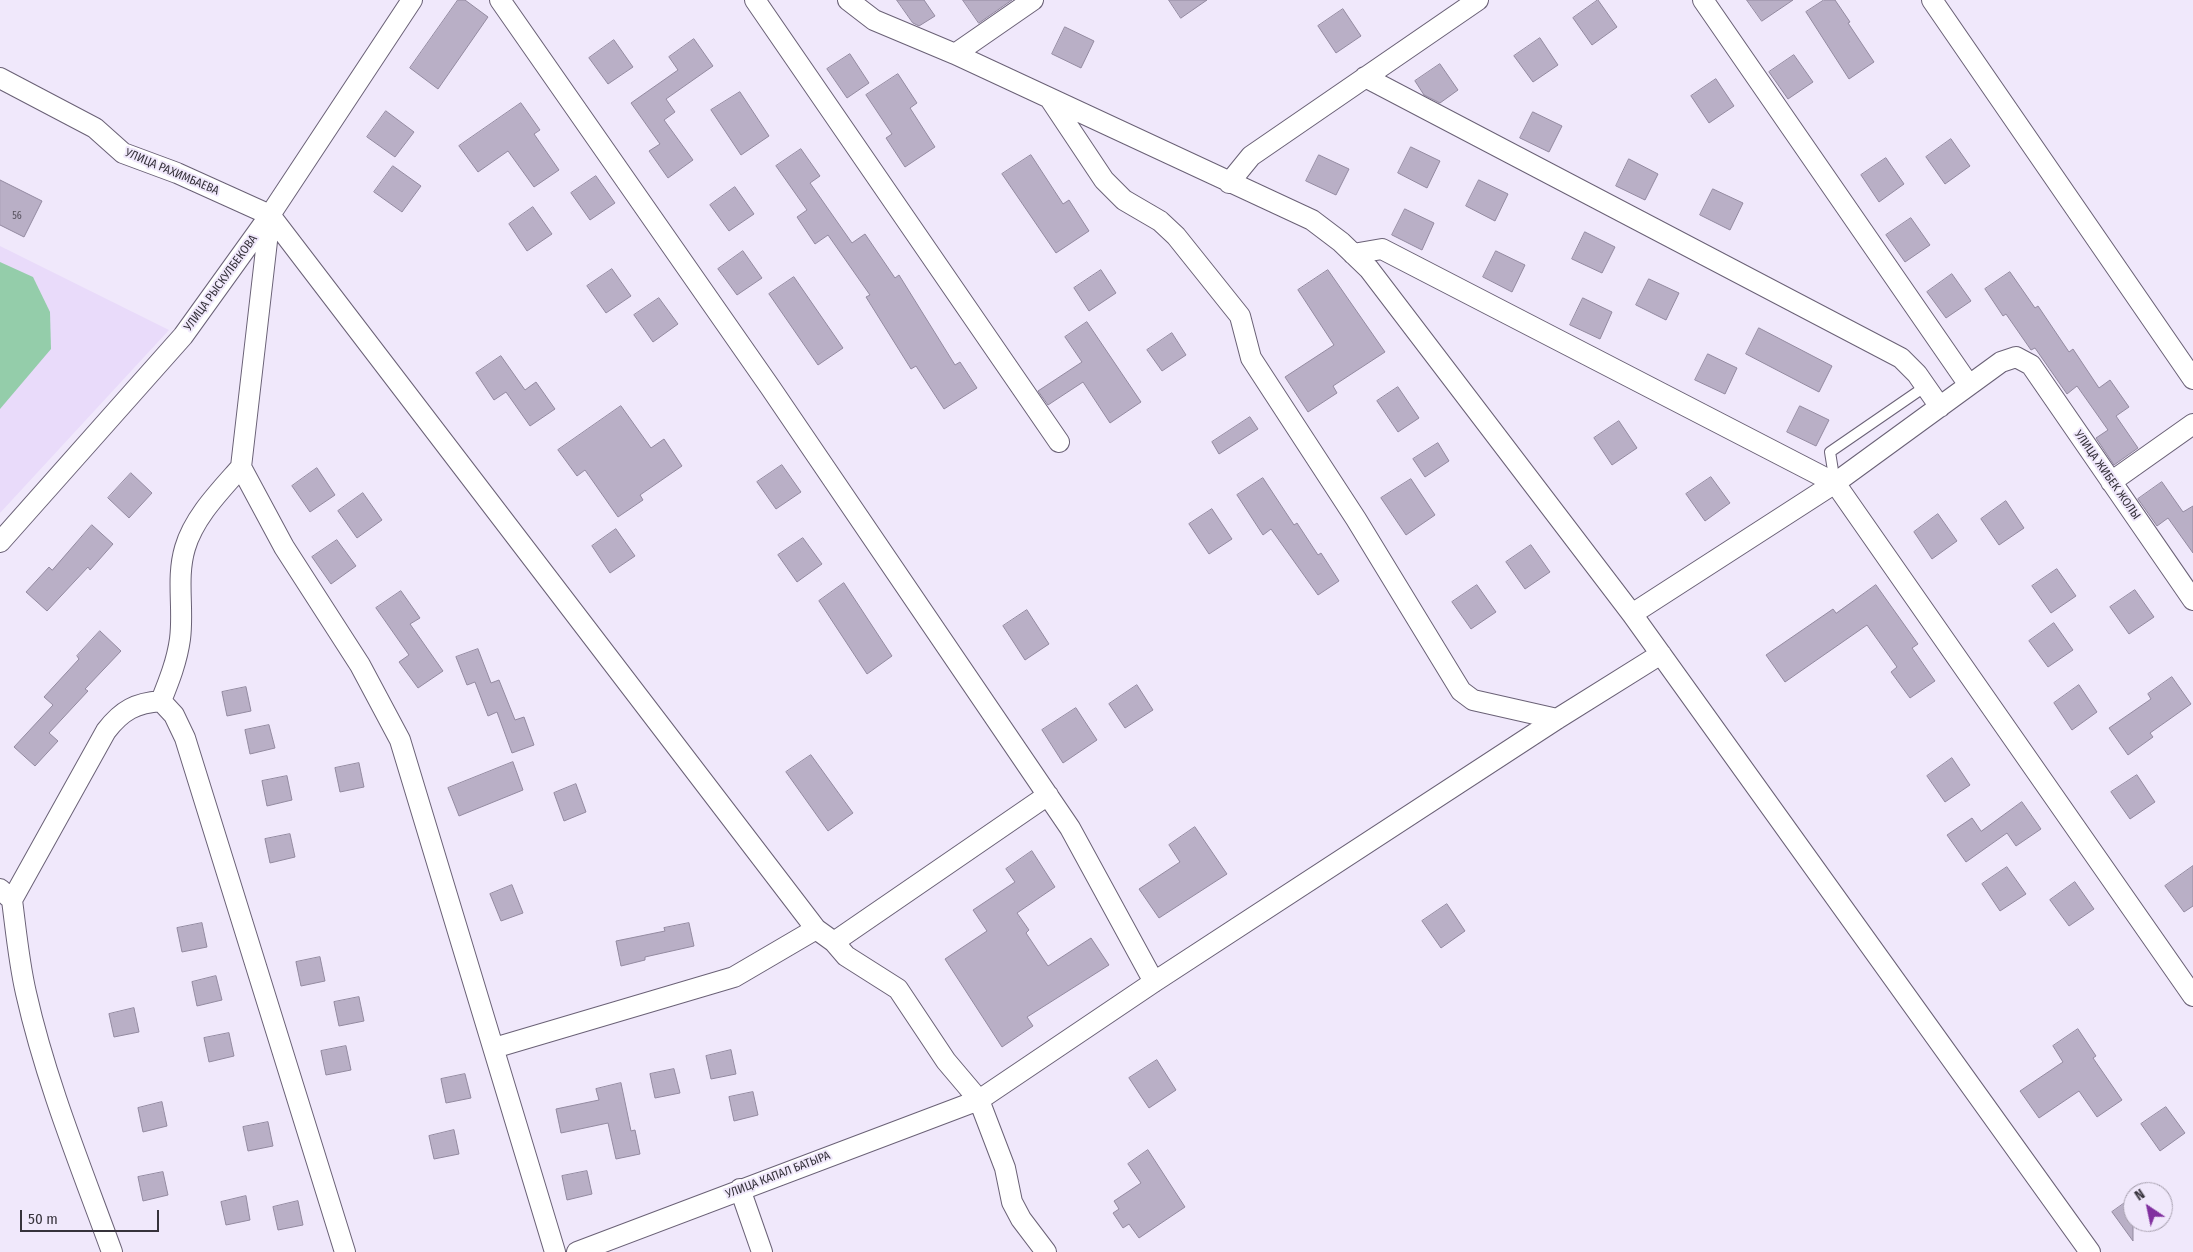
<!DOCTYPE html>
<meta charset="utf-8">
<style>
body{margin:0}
#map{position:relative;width:2193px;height:1252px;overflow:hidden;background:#f0e8fb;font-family:"Fira Sans Condensed",sans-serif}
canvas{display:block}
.north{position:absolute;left:2123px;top:1182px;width:50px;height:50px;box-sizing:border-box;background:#f0e8fb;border:1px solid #a69fae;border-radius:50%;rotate:326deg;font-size:14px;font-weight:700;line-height:20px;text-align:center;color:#36323b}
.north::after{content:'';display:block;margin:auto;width:18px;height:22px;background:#81309f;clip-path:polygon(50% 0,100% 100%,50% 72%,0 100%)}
.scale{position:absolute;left:20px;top:1210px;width:139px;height:22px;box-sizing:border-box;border:2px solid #36323b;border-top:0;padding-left:6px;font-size:15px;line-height:18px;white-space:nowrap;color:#36323b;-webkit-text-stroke:4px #f0e8fb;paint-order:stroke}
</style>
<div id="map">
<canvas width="2193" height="1252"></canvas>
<div class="north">N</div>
<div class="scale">50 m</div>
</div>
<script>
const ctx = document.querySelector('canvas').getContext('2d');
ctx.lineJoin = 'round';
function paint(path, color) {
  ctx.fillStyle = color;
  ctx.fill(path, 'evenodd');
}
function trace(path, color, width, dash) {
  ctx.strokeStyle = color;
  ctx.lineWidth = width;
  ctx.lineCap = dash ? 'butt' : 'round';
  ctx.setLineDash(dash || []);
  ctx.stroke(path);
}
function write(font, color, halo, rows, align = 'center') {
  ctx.font = font + ' "Fira Sans Condensed",sans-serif';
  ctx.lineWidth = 4;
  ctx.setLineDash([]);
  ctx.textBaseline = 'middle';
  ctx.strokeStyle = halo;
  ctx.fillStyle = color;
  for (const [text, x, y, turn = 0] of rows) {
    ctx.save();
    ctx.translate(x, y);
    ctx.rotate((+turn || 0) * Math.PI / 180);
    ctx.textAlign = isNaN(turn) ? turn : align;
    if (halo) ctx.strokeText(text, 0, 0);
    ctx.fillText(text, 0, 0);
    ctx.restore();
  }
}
const built = new Path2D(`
 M0 246 169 330 0 513Z`);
const green = new Path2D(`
 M0 262 33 277 50 312 51 349 0 409Z`);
const building = new Path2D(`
 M458 0H465L488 17 438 89 410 68Z
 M897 0H924L935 16 919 26 913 23Z
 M963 0H1012L979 23Z
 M1169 0H1207L1181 18Z
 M1598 0 1617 27 1592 45 1573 18Z
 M1747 0H1793L1762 21Z
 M1824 0H1835L1850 22 1848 23 1874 62 1849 79 1806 12Z
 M1343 9 1361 36 1336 53 1318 26Z
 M1065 27 1094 41 1081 68 1052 54Z
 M1540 38 1558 65 1533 82 1514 56Z
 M694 39 713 66 666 99 675 112 664 120 693 160 668 178 649 151 660 144 631 103 678 70 669 57Z
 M614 40 633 67 608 84 589 58Z
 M850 54 869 83 847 98 827 69Z
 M1794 55 1813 82 1788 99 1769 72Z
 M1440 64 1458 90 1440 103 1424 95 1415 81Z
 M898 74 917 103 910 108 935 147 905 167 886 138 892 134 866 95Z
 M1716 79 1734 106 1709 123 1691 96Z
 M740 92 769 136 741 155 711 110Z
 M521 103 540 130 534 134 559 170 534 187 508 151 478 172 459 146Z
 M386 111 414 132 395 157 367 137Z
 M1533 112 1562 126 1549 152 1520 138Z
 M1951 139 1970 166 1945 184 1926 157Z
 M1411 147 1440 161 1427 188 1398 173Z
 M801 149 820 176 810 183 852 243 865 234 895 278 899 275 955 365 960 362 977 388 944 409 916 366 911 369 866 297 870 295 828 235 815 244 797 217 807 210 776 166Z
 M1031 155 1063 204 1069 200 1089 231 1056 253 1002 174Z
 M1319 155 1349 169 1336 195 1306 181Z
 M1886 158 1904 184 1879 202 1861 175Z
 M1629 159 1658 174 1645 200 1616 186Z
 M393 166 421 186 402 212 374 192Z
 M596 176 615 203 590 220 571 193Z
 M0 180 42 201 24 237 0 225Z
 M1479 180 1508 194 1495 221 1466 206Z
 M735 187 754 214 729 231 710 205Z
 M1713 189 1743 203 1730 230 1700 215Z
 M533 207 552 234 527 251 509 224Z
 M1405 209 1434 223 1422 250 1392 235Z
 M1911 218 1930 245 1905 262 1886 235Z
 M1585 232 1615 247 1602 273 1572 259Z
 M743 251 762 278 737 295 718 269Z
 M1496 251 1525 265 1512 292 1483 277Z
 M612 269 631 296 606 313 587 286Z
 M1101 270 1116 293 1089 311 1074 288Z
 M1328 270 1385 352 1333 386 1337 393 1308 412 1285 377 1334 345 1298 290Z
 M2010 272 2035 308 2038 306 2069 352 2073 349 2099 388 2110 380 2129 407 2116 416 2138 448 2114 465 2096 438 2108 430 2077 386 2067 394 2035 348 2031 350 2006 314 2003 316 1985 289Z
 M1952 274 1971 301 1946 318 1927 292Z
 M794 277 843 348 818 365 769 294Z
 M1649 279 1679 293 1666 320 1636 305Z
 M659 298 678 324 653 342 634 315Z
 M1583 298 1612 312 1600 339 1570 325Z
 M1087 322 1141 402 1110 423 1083 382 1048 405 1038 391 1082 362 1065 337Z
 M1759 328 1832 366 1819 392 1746 354Z
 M1172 333 1186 355 1162 371 1147 350Z
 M1708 354 1737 368 1725 394 1695 380Z
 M501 356 525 390 536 382 555 409 530 426 506 392 494 400 476 373Z
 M1398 387 1419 418 1398 432 1377 401Z
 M621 406 651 448 664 439 682 466 640 495 643 500 618 517 585 470 577 476 558 450Z
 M1800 406 1829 420 1816 446 1787 432Z
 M1250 417 1258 429 1219 454 1212 442Z
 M1619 421 1637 448 1612 465 1594 438Z
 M1438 443 1449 461 1425 477 1413 459Z
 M782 465 801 492 776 509 757 482Z
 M317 468 335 495 310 512 292 486Z
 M131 473 152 493 129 518 108 498Z
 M1711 477 1730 503 1705 521 1686 494Z
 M1263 478 1294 525 1297 523 1318 555 1321 553 1339 581 1318 595 1271 529 1263 535 1237 495Z
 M1411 479 1435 515 1406 535 1381 498Z
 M2162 482 2183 512 2193 506V553L2168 518 2157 526 2138 499Z
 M363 493 382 520 357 538 338 511Z
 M2006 501 2024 528 1999 545 1981 519Z
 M1212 509 1232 539 1209 554 1189 524Z
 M1938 514 1957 541 1932 559 1914 532Z
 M92 525 113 544 90 570 88 567 47 611 26 592 49 567 52 570Z
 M616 529 635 556 610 573 592 546Z
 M803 538 822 564 797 582 778 555Z
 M337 540 356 566 331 584 312 557Z
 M1531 545 1550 572 1525 589 1506 562Z
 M2057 569 2076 596 2051 613 2032 586Z
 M844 583 892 656 867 674 819 601Z
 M1477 585 1496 612 1471 629 1452 602Z
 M1876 585 1918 644 1912 648 1935 681 1910 698 1891 672 1897 667 1867 625 1785 682 1766 655 1833 609 1836 613Z
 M2135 590 2154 617 2129 634 2110 607Z
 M401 591 420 618 410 624 443 671 418 688 399 662 409 655 376 608Z
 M1027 610 1049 644 1025 660 1003 626Z
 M2054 623 2073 650 2048 667 2029 641Z
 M100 631 121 651 85 689 88 691 49 733 58 741 35 766 14 747 53 705 44 697 79 659 77 656Z
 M478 649 491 683 499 680 515 720 524 717 534 745 512 753 497 712 488 716 475 682 467 685 456 657Z
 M2172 677 2191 704 2150 733 2153 737 2128 755 2109 728 2151 699 2148 694Z
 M1137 685 1153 710 1125 728 1109 704Z
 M2079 685 2097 712 2072 730 2054 703Z
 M246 687 251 711 227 716 222 692Z
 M1076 708 1097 740 1063 763 1042 730Z
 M269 725 275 748 250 754 245 730Z
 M811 755 853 813 828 831 786 772Z
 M1952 758 1970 785 1945 802 1927 776Z
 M513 762 523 790 459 816 448 788Z
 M359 763 364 787 340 792 335 768Z
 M2137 775 2155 802 2130 819 2111 792Z
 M287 776 292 800 267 806 262 781Z
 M576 784 586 812 564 821 554 793Z
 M2022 802 2041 829 2016 846 2007 833 1966 862 1947 835 1972 818 1981 831Z
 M1195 827 1227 874 1159 918 1139 889 1180 862 1169 845Z
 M290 834 295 857 270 863 265 839Z
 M1032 851 1055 887 1017 913 1029 930 1026 933 1048 966 1091 938 1109 965 1027 1017 1033 1026 1002 1047 945 959 987 931 973 910 1015 882 1006 869Z
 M2193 866V906L2184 912 2165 886Z
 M2007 867 2026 894 2000 911 1982 884Z
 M2075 882 2094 909 2069 926 2050 900Z
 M512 885 523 913 501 921 490 894Z
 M1447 904 1465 931 1441 948 1422 921Z
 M202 923 207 947 182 952 177 928Z
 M689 923 694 946 645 957V960L621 966 616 941 665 931 664 928Z
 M320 957 325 981 301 986 296 962Z
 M216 976 222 1000 197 1006 192 982Z
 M359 997 364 1021 339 1026 334 1002Z
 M134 1008 139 1032 114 1037 109 1014Z
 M2078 1029 2096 1056 2093 1058 2122 1100 2097 1117 2079 1091 2039 1118 2020 1091 2063 1062 2053 1046Z
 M229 1033 234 1056 209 1062 204 1038Z
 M346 1046 351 1070 326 1075 321 1051Z
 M731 1050 736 1074 711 1079 706 1056Z
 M1157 1060 1176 1090 1149 1108 1129 1078Z
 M674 1069 680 1093 655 1098 650 1074Z
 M465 1074 471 1098 446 1103 441 1079Z
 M621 1083 631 1131 635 1130 640 1154 616 1159 608 1123 561 1133 556 1109 599 1100 596 1089Z
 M753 1092 758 1115 734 1121 729 1097Z
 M162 1102 167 1126 143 1132 138 1108Z
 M2166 1107 2185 1133 2160 1151 2141 1124Z
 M268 1122 273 1146 248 1151 243 1127Z
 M454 1130 459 1154 434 1159 429 1136Z
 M1148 1150 1185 1207 1139 1238 1129 1224 1123 1228 1113 1213 1119 1209 1114 1201 1141 1183 1128 1164Z
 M587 1171 592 1194 567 1200 562 1176Z
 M163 1172 168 1195 143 1201 138 1177Z
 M246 1196 250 1220 226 1225 221 1202Z
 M2133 1197V1241L2112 1212Z
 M298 1201 303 1225 278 1230 273 1207Z`);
const service = new Path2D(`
 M1835 483 1830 452 1926 386`);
const minor = new Path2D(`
 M500 0 770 387 1070 828 1154 982
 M755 0 1059 442
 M848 0 874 20 955 54 1312 220 1341 242 1369 269 1632 614 2090 1252
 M1703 0 1969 385
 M1932 0 2193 379
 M955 54 1033 0
 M1365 77 1901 358 1917 374 1940 407
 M0 78 95 128 123 153 177 173 270 215 816 929 834 942 846 956 898 989 946 1061 979 1100 1005 1168 1012 1202 1021 1219 1046 1252
 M1050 99 1104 180 1124 200 1160 221 1176 236 1240 316 1251 358 1356 519 1461 691 1473 700 1557 719
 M1229 183 1251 156 1478 0
 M270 215 241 467 284 547 360 665 400 740 555 1252
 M1353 254 1382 249 1835 483 2193 996
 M2111 482 2193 424
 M0 542 183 336 270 215 412 0
 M1632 614 1835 483 2001 362 2016 357 2031 365 2193 600
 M161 701C169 681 177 661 180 639 184 609 176 578 185 548 194 517 220 491 241 467
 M0 889 12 900C16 931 19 963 26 993 46 1082 81 1167 112 1252
 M12 900 106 731C122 710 136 703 161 701L174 715 185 738 345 1252
 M834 942 1048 795
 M494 1048 734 977 816 929
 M740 1189 762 1252
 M577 1252 979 1100 1154 982 1557 719 1661 654`);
const numberNames = [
 ["56",17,216]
];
const streetNames = [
 ["УЛИЦА РАХИМБАЕВА",172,172,23],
 ["УЛИЦА РЫСКУЛБЕКОВА",221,283,-54],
 ["УЛИЦА ЖИБЕК ЖОЛЫ",2107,475,55],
 ["УЛИЦА КАПАЛ БАТЫРА",778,1175,-21]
];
paint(built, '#e9dbfa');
paint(green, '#94cdaa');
paint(building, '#b9afc6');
trace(building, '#938aa0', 1);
trace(service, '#6a6176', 12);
trace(minor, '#6a6176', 22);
trace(service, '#fff', 10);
trace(minor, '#fff', 20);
write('10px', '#57515e', null, numberNames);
write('12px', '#36323b', '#f0e8fb', streetNames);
</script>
